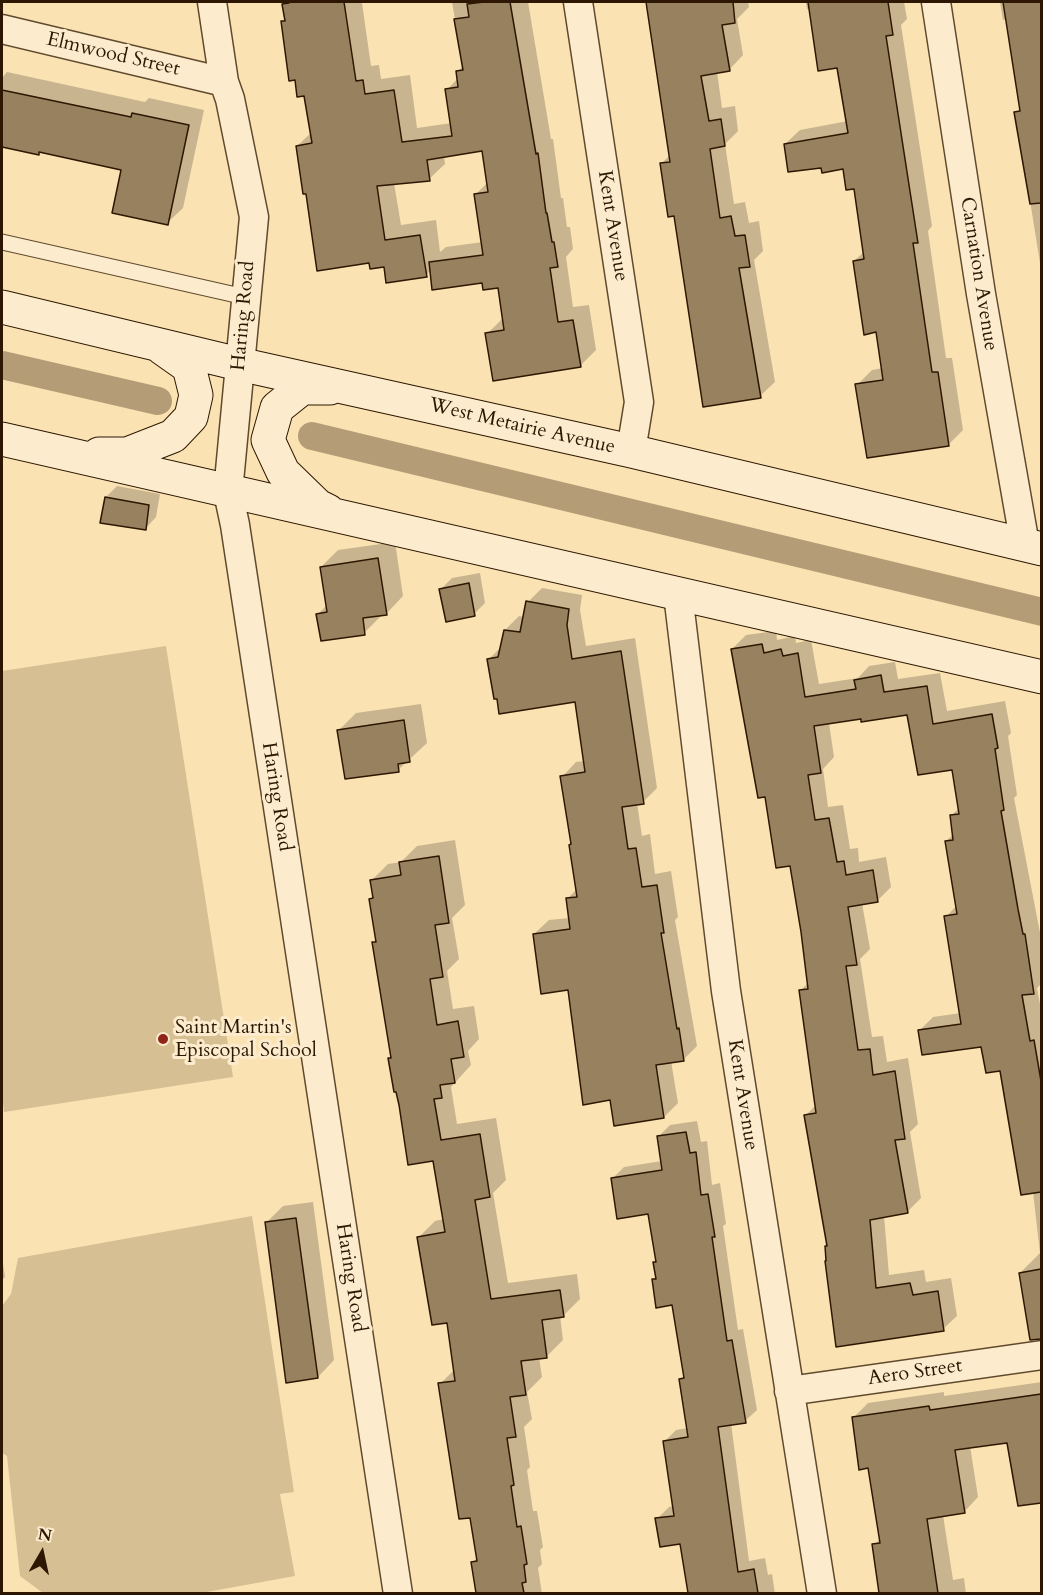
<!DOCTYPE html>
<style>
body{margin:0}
#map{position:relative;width:1043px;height:1595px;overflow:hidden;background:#fae2b2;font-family:Cardo,serif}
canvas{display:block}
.frame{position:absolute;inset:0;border:3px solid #2d1702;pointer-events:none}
.north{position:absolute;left:12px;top:1523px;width:60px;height:60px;-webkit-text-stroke:4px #fceccd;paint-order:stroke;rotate:9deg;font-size:16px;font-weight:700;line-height:24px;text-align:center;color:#2d1702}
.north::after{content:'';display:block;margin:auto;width:21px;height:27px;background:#2d1702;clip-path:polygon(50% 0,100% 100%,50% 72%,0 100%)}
</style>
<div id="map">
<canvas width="1043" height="1595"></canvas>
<div class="frame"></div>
<div class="north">N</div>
</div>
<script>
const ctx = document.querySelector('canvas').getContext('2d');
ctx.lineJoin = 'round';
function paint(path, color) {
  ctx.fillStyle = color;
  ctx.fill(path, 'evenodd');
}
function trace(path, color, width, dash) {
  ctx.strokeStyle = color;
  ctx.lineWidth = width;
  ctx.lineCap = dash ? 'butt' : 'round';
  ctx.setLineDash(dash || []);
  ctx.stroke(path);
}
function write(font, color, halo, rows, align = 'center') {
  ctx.font = font + ' Cardo,serif';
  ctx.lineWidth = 6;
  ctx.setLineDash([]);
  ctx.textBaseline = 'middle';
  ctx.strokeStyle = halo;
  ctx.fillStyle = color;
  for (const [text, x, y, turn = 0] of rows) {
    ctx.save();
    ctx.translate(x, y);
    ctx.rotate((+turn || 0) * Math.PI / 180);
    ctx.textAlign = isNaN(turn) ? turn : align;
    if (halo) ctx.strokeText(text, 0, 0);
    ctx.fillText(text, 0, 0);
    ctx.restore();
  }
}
const green = new Path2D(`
 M166 646 233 1077 4 1112 2 1095V671Z
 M252 1216 294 1492 280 1494 295 1576 196 1594 43 1593 20 1576 7 1456 2 1453V1306L11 1294 18 1258Z`);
const shadow = new Path2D(`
 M287 2H364L362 3 371 66 379 65 381 79 410 75 417 128 452 123 447 90 458 78 457 72 463 66 452 2H528L551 139H553L561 198H563L567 227H570L573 249 566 257 573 307 589 305 596 350 580 366 487 334 503 318 500 287 431 270 426 275 370 261 307 192 297 146 312 132 306 94 282 22 286 18 284 4ZM483 149 488 182 475 195 483 242 446 247 440 252 436 220 401 225 394 183 429 179 445 164 444 156Z
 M648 2H748L749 7 737 19 743 55 729 70 717 72 722 108 735 106 738 131 725 144 734 204 745 202 749 223 759 221 763 251 754 260 775 382 760 396 675 214 661 164 670 155Z
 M806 2H904L907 19 901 25 932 226 928 231 946 358H952L963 430 949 444 857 385 872 370 883 368 877 331 854 261 865 251 855 187 845 168 822 166 785 144 800 130 848 121 838 67 811 9H807Z
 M1000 2H1042V263H1040L1016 113 1021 107 1007 19 1003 20Z
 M7 72 145 102 149 98 204 110 183 208 167 223 123 169 40 151 38 153 2 145V78Z
 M117 486 160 494 156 517 145 529 106 497Z
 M395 542 403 596 387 613 381 614V616L364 633 318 614 327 605 321 567 338 550Z
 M480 573 485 603 474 614 441 589 452 578Z
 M542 588 582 595 580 610 586 646 635 638 657 788 643 802 637 803 642 836 650 834 655 874 671 871 678 917 675 920 697 1046 683 1060 671 1061 678 1103 664 1117 611 1099 569 989 534 934 549 920 570 918 567 899 577 889 573 843 562 777 576 762 585 761 576 701 489 659 502 646 505 630 519 616 524 617 528 602Z
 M776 631 777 640 795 636 796 643 811 640 819 684 858 678 869 666 895 662 898 679 940 673 947 711 1005 701 1011 733 1008 736 1017 795 1014 798 1042 943V983L1037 988 1042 1015V1305L1026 1308 1020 1273 1040 1253 1033 1192 1001 1069 983 1045 919 1031 933 1017 961 1013 946 917 957 905 946 841 954 834 951 816 959 808 953 768 909 713 829 723 834 757 823 769 828 807 843 805 850 849 858 848 859 862 886 857 891 887 877 901 862 903 870 949 860 959 872 1037 883 1036 887 1062 908 1058 918 1124 910 1132 921 1198 907 1212 884 1216 889 1275 924 1270 926 1282 951 1278 957 1316 943 1329 837 1345 828 1245 806 1115 817 1104 801 990 809 982 792 864 766 795 732 649 746 635Z
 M421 704 427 743 398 770 339 730 356 713Z
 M455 840 465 905 452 918 459 959 447 971 453 1009 474 1006 479 1039 468 1051 471 1065 451 1087 457 1124 496 1118 506 1180 493 1193 508 1283 577 1274 580 1299 564 1315 560 1316 563 1340 547 1356 539 1357 542 1377 527 1392 532 1419 524 1427 530 1467 527 1470 533 1511H537L543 1547 540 1550 542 1564 538 1568 542 1594H477L472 1563 478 1557 471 1516 440 1384 455 1369 448 1321 419 1237 435 1221 444 1219 434 1160 401 1105 390 1059 392 1056 374 943 378 939 371 899 374 896 372 880 388 864 401 862 417 846Z
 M697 1121 701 1142 707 1141 712 1185 720 1183 726 1224 723 1226 738 1330 743 1329 757 1410 745 1421 731 1423 749 1561 765 1558 768 1575 772 1574 775 1594H689L682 1542 657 1519 669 1507 674 1506 664 1442 676 1430 688 1428 681 1380 685 1376 673 1304 654 1279 657 1276 655 1262 657 1261 649 1213 612 1179 624 1167 662 1161 658 1137 670 1125Z
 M313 1202 334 1360 318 1377 266 1223 283 1206Z
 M2 1257 5 1277 2 1280Z
 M1042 1382V1501L1019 1505 1009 1441 970 1446 978 1497 964 1512 943 1515 953 1580 964 1578 966 1594H881L874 1545 881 1538 870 1467 853 1418 868 1403 944 1392V1396Z`);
const canal = new Path2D(`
 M2 365 158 401
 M312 436 1042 612`);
const building = new Path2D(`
 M289 2H344L356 81 363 80 365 94 394 90 402 142 452 136 445 89 458 87 456 71 463 70 454 19 469 17 467 4 484 2H510L536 154 538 153 546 213H547L552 242H554L558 267 550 268 558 322 573 320 581 367 493 381 485 333 504 330 498 288 483 290 482 283 432 290 429 262 483 255 474 194 488 192 482 151 427 160 430 181 377 186 385 240 420 235 427 277 386 283 384 267 370 269 369 263 317 271 306 194H303L296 146 312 143 304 96 297 97 295 80 289 81 281 21H285L282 4 289 3Z
 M646 2H733L735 23 722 25 730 71 701 76 709 121 721 119 725 146 710 149 720 218 731 216 735 236 745 235 750 267 739 268 761 398 703 407 674 216 668 217 660 163 670 162Z
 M808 2H888L893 35 886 36 918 243H913L932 372H938L949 446 867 458 855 384 883 380 876 332 864 335 853 261 864 259 854 189 846 190 843 169 822 173 821 168 788 172 784 144 848 133 837 68 818 71Z
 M1003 2H1041V203L1030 204 1014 112 1020 111Z
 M2 90 131 117 132 113 189 125 168 225 112 213 121 170 39 152V155L2 147Z
 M105 497 149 505 146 530 100 523Z
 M378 558 387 615 363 618 365 635 321 641 316 614 327 612 320 567Z
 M469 583 475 616 446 622 439 589Z
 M526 601 569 609 567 625 572 659 621 651 644 804 622 807 628 849 636 848 642 887 657 885 664 933H661L677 1029 679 1028 684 1061 656 1065 664 1118 614 1126 610 1100 583 1105 568 990 541 994 533 934 570 929 566 898 577 897 569 845 571 844 560 776 585 772 575 702 499 714 497 699H494L487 659 498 657 504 630 520 632Z
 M762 644 764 653 781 649 783 656 798 653 805 697 856 689 854 680 881 675 884 692 927 686 933 724 992 714 998 748 995 749 1004 810 1001 811 1018 909 1023 934H1025L1034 994 1022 995 1030 1041 1034 1040 1041 1081V1192L1021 1195 1000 1071 986 1073 981 1047 922 1055 918 1030 961 1024 944 916 957 914 945 841 953 840 950 815 959 814 952 770 918 775 907 715 861 722V719L814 726 821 773 808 775 815 820 829 818 837 862 844 861 846 875 873 870 878 902 848 907 857 965 846 966 858 1050 870 1049 873 1075 895 1071 905 1139 895 1140 908 1213 870 1220 876 1288 910 1283 913 1295 938 1291 944 1331 836 1347 825 1261H826L825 1246H827L804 1115 816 1113 799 990 808 989 801 932 790 866 776 868 765 797 758 798 731 649Z
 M404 720 410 762 398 764 399 772 345 779 337 730Z
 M439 856 449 923 435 925 443 977 430 979 437 1025 458 1021 464 1057 451 1059 455 1083 440 1085 442 1098 434 1099 441 1140 480 1134 490 1197 475 1200 491 1299 560 1290 564 1317 542 1320 547 1358 521 1361 526 1395 510 1397 516 1437 507 1438 514 1485 511 1486 517 1527 521 1526 527 1564 524 1565 526 1582 522 1583 524 1593H476L471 1562 477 1561 470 1518 459 1519 438 1383 455 1381 447 1323 432 1325 417 1237 445 1232 433 1161 408 1165 399 1105 396 1092H394L388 1058H391L372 942H376L369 899 373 898 370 880 401 875 399 862Z
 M686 1132 690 1153 696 1152 701 1195 708 1194 715 1237H712L727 1341 732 1340 746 1423 718 1427 738 1572 754 1569 758 1593H688L680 1544 660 1547 655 1518 674 1516 663 1441 688 1437 679 1379 684 1378 672 1305 656 1308 652 1279H656L653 1262H656L648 1214 617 1219 611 1178 662 1170 657 1136Z
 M296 1218 318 1378 286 1383 265 1222Z
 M1041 1269V1339L1030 1340 1019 1273Z
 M1041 1394V1503L1018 1506 1007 1443 955 1450 965 1513 927 1519 938 1593H879L872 1544 880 1543 868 1468 859 1470 852 1417 929 1406 930 1410Z`);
const service = new Path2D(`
 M2 242 245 297`);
const minor = new Path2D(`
 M212 2 224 82 230 99 254 217 228 492 235 525 398 1594
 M578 2 639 402 631 451
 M936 2 981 294 1025 545
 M2 29 224 82
 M678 594 726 991 822 1594
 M789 1391 1042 1355`);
const secondary = new Path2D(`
 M2 307 239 364 631 451 1042 549
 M2 439 1042 677
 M99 454H127L173 436 191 417 196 395 189 367 162 348
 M328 511 318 506 283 472 268 440 277 408 302 388H330`);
const markers = [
 [163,1039,6,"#8f2418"]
];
const streetNames = [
 ["Elmwood Street",113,55,13],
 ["Kent Avenue",612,226,81],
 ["Carnation Avenue",978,274,81],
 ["Haring Road",244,316,-85],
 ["West Metairie Avenue",522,427,13],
 ["Haring Road",276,797,81],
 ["Kent Avenue",742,1095,81],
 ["Haring Road",350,1278,81],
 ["Aero Street",915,1373,-8]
];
const poiNames = [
 ["Saint Martin's",175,1028],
 ["Episcopal School",175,1051]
];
paint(green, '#d7bf94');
paint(shadow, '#0003');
trace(canal, '#b49d76', 28);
paint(building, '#98815e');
trace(building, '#2d1702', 1.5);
trace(service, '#604a2e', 17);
trace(minor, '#604a2e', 31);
trace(secondary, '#2d1702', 35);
trace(service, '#fceccd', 15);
trace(minor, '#fceccd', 28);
trace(secondary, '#fceccd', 33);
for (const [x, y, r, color] of markers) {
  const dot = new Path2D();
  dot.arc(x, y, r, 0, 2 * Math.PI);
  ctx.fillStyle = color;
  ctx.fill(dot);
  trace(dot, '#fceccd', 2);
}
write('20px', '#2d1702', '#fceccd', streetNames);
write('20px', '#2d1702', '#fceccd', poiNames, 'left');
</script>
